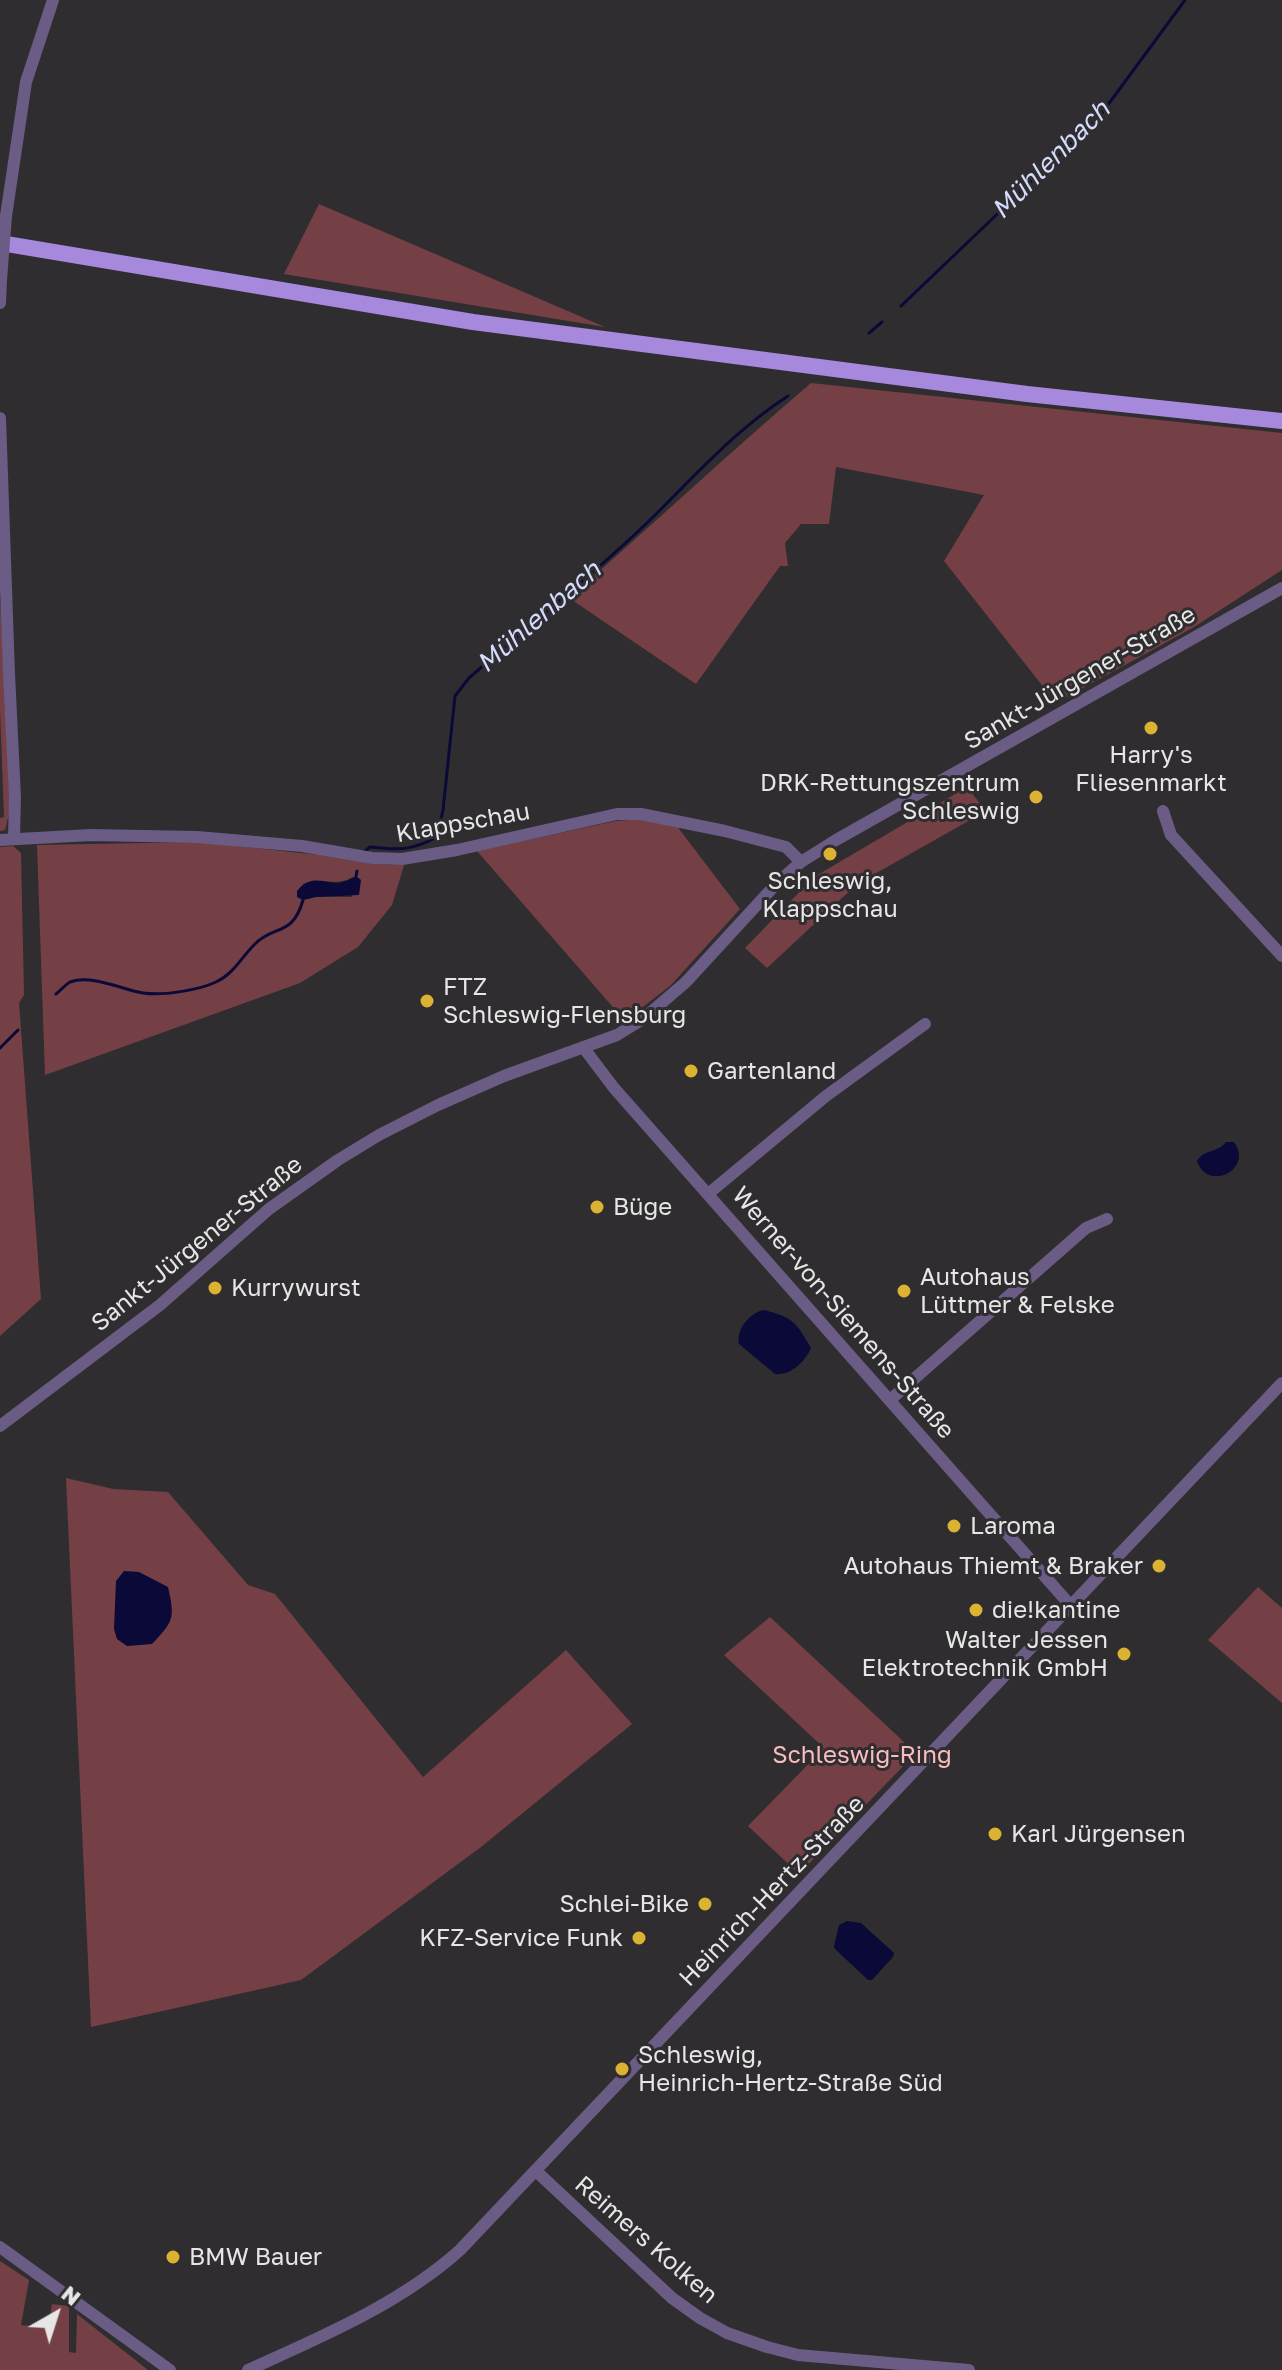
<!DOCTYPE html>
<meta charset="utf-8">
<style>
body{margin:0}
#map{position:relative;width:1282px;height:2370px;overflow:hidden;background:#2f2d2f;font-family:"Golos Text",sans-serif}
canvas{display:block}
.north{position:absolute;left:16px;top:2274px;width:80px;height:80px;-webkit-text-stroke:6px #2f2d2f;paint-order:stroke;rotate:39deg;font-size:22px;font-weight:700;line-height:32px;text-align:center;color:#e7e6e7}
.north::after{content:'';display:block;margin:auto;width:28px;height:36px;background:#e7e6e7;clip-path:polygon(50% 0,100% 100%,50% 72%,0 100%)}
</style>
<div id="map">
<canvas width="1282" height="2370"></canvas>
<div class="north">N</div>
</div>
<script>
const ctx = document.querySelector('canvas').getContext('2d');
ctx.lineJoin = 'round';
function paint(path, color) {
  ctx.fillStyle = color;
  ctx.fill(path, 'evenodd');
}
function trace(path, color, width, dash) {
  ctx.strokeStyle = color;
  ctx.lineWidth = width;
  ctx.lineCap = dash ? 'butt' : 'round';
  ctx.setLineDash(dash || []);
  ctx.stroke(path);
}
function write(font, color, halo, rows, align = 'center') {
  ctx.font = font + ' "Golos Text",sans-serif';
  ctx.lineWidth = 6;
  ctx.setLineDash([]);
  ctx.textBaseline = 'middle';
  ctx.strokeStyle = halo;
  ctx.fillStyle = color;
  for (const [text, x, y, turn = 0] of rows) {
    ctx.save();
    ctx.translate(x, y);
    ctx.rotate((+turn || 0) * Math.PI / 180);
    ctx.textAlign = isNaN(turn) ? turn : align;
    if (halo) ctx.strokeText(text, 0, 0);
    ctx.fillText(text, 0, 0);
    ctx.restore();
  }
}
const green = new Path2D(`
 M319 204 605 327 284 274Z
 M811 383 1282 433V570L1194 627 1056 703 944 561 984 495 836 467 829 524H801L785 543 788 566H780L696 684 569 598C650 527 729 453 811 383Z
 M0 597 10 810 5 830 0 831V818L4 817 0 709Z
 M967 787 986 811 857 884 767 968 745 948 814 877Z
 M643 819 676 825 740 909 671 985 625 1021 477 851 616 821Z
 M199 842 319 855 372 864 404 865 392 905 358 947 300 983 45 1075 37 845ZM353 877 352 897H316L303 900V884C321 877 337 887 353 877Z
 M13 846 21 853 24 995 19 1003 41 1299 0 1336V847Z
 M66 1478 113 1489 168 1492 248 1585 275 1594 423 1777 566 1650 632 1724 481 1847 301 1980 91 2027Z
 M1258 1587 1282 1608V1703L1208 1640Z
 M770 1617 903 1741 910 1750V1759L799 1874 748 1826 824 1748 724 1655Z
 M0 2261 29 2280 21 2325 48 2328 52 2304 69 2306V2352L76 2353 77 2314 148 2370H0Z`);
const water = new Path2D(`
 M356 876 361 880 359 895 316 897 303 900 297 897V891C309 876 320 881 336 883 343 883 350 879 356 876Z
 M1226 1142H1234C1254 1169 1208 1193 1197 1161 1204 1149 1218 1153 1226 1142Z
 M763 1310C793 1317 796 1322 811 1348 805 1362 790 1376 775 1374L739 1344C736 1329 749 1314 763 1310Z
 M124 1571 139 1572 168 1587C175 1618 174 1621 152 1644L127 1646 117 1639 114 1629 116 1581Z
 M847 1921 861 1923 894 1953 893 1957 872 1980H868L835 1949 834 1946 839 1925Z`);
const stream = new Path2D(`
 M901 306 1099 117 1185 0
 M869 333 882 322
 M364 852 370 847C398 850 411 851 437 837L443 810 455 696 469 678C528 626 591 577 648 522 693 478 735 430 788 396
 M356 876 357 871
 M56 994C60 991 66 984 70 982 92 974 123 990 143 993 163 996 199 990 216 982 234 974 242 956 256 943 275 925 293 936 303 900
 M0 1048 18 1030`);
const minor = new Path2D(`
 M6 216 26 82 53 0
 M0 303 1 280
 M0 418 9 674 15 797 14 838
 M1163 811 1171 835 1282 956
 M0 840 91 835 197 837 302 846 372 858 402 859 457 850 617 814H641L725 831 786 847 801 862
 M583 1047 614 1088 1071 1606
 M708 1194 826 1096 925 1024
 M890 1400 1086 1228 1107 1219
 M0 1426 160 1305 269 1209 338 1160 379 1135 438 1105 504 1076 617 1035 643 1019 686 982 777 883 801 862 836 840 1282 588
 M536 2171 672 2298 700 2318 727 2333 767 2347 798 2355 969 2370
 M0 2247 170 2370
 M248 2370C321 2337 400 2304 460 2250L1282 1383`);
const major = new Path2D(`
 M0 243 473 322 1027 394 1282 421`);
const minorBridge = new Path2D(`
 M1 280 6 216`);
const markers = [
 [1151,728,8,"#dcb233"],
 [1036,797,8,"#dcb233"],
 [830,854,8,"#dcb233"],
 [427,1001,8,"#dcb233"],
 [691,1071,8,"#dcb233"],
 [597,1207,8,"#dcb233"],
 [215,1288,8,"#dcb233"],
 [904,1291,8,"#dcb233"],
 [954,1526,8,"#dcb233"],
 [1159,1566,8,"#dcb233"],
 [976,1610,8,"#dcb233"],
 [1124,1654,8,"#dcb233"],
 [995,1834,8,"#dcb233"],
 [705,1904,8,"#dcb233"],
 [639,1938,8,"#dcb233"],
 [622,2069,8,"#dcb233"],
 [173,2257,8,"#dcb233"]
];
const streetNames = [
 ["Sankt-Jürgener-Straße",1080,678,-30],
 ["Klappschau",463,823,-10],
 ["Sankt-Jürgener-Straße",197,1244,-39],
 ["Werner-von-Siemens-Straße",843,1313,49],
 ["Heinrich-Hertz-Straße",772,1891,-46],
 ["Reimers Kolken",646,2240,41]
];
const poiNames = [
 ["Harry's",1151,755,"center"],
 ["Fliesenmarkt",1151,783,"center"],
 ["DRK-Rettungszentrum",1020,783,"right"],
 ["Schleswig",1020,811,"right"],
 ["Schleswig,",830,881,"center"],
 ["Klappschau",830,909,"center"],
 ["FTZ",443,987],
 ["Schleswig-Flensburg",443,1015],
 ["Gartenland",707,1071],
 ["Büge",613,1207],
 ["Autohaus",920,1277],
 ["Lüttmer & Felske",920,1305],
 ["Kurrywurst",231,1288],
 ["Laroma",970,1526],
 ["Autohaus Thiemt & Braker",1143,1566,"right"],
 ["die!kantine",992,1610],
 ["Walter Jessen",1108,1640,"right"],
 ["Elektrotechnik GmbH",1108,1668,"right"],
 ["Karl Jürgensen",1011,1834],
 ["Schlei-Bike",689,1904,"right"],
 ["KFZ-Service Funk",623,1938,"right"],
 ["Schleswig,",638,2055],
 ["Heinrich-Hertz-Straße Süd",638,2083],
 ["BMW Bauer",189,2257]
];
const parkNames = [
 ["Schleswig-Ring",862,1755]
];
const waterNames = [
 ["Mühlenbach",1051,160,-45],
 ["Mühlenbach",539,617,-41]
];
paint(green, '#754045');
paint(water, '#0a0937');
trace(stream, '#0a0937', 3);
trace(minor, '#6a5c85', 12);
trace(major, '#a688dc', 16);
trace(minorBridge, '#6a5c85', 12);
for (const [x, y, r, color] of markers) {
  const dot = new Path2D();
  dot.arc(x, y, r, 0, 2 * Math.PI);
  ctx.fillStyle = color;
  ctx.fill(dot);
  trace(dot, '#2f2d2f', 3);
}
write('24px', '#e7e6e7', '#2f2d2f', streetNames);
write('24px', '#e7e6e7', '#2f2d2f', poiNames, 'left');
write('24px', '#f9bdc1', '#2f2d2f', parkNames);
write('italic 26px', '#d4dcfd', '#2f2d2f', waterNames);
</script>
